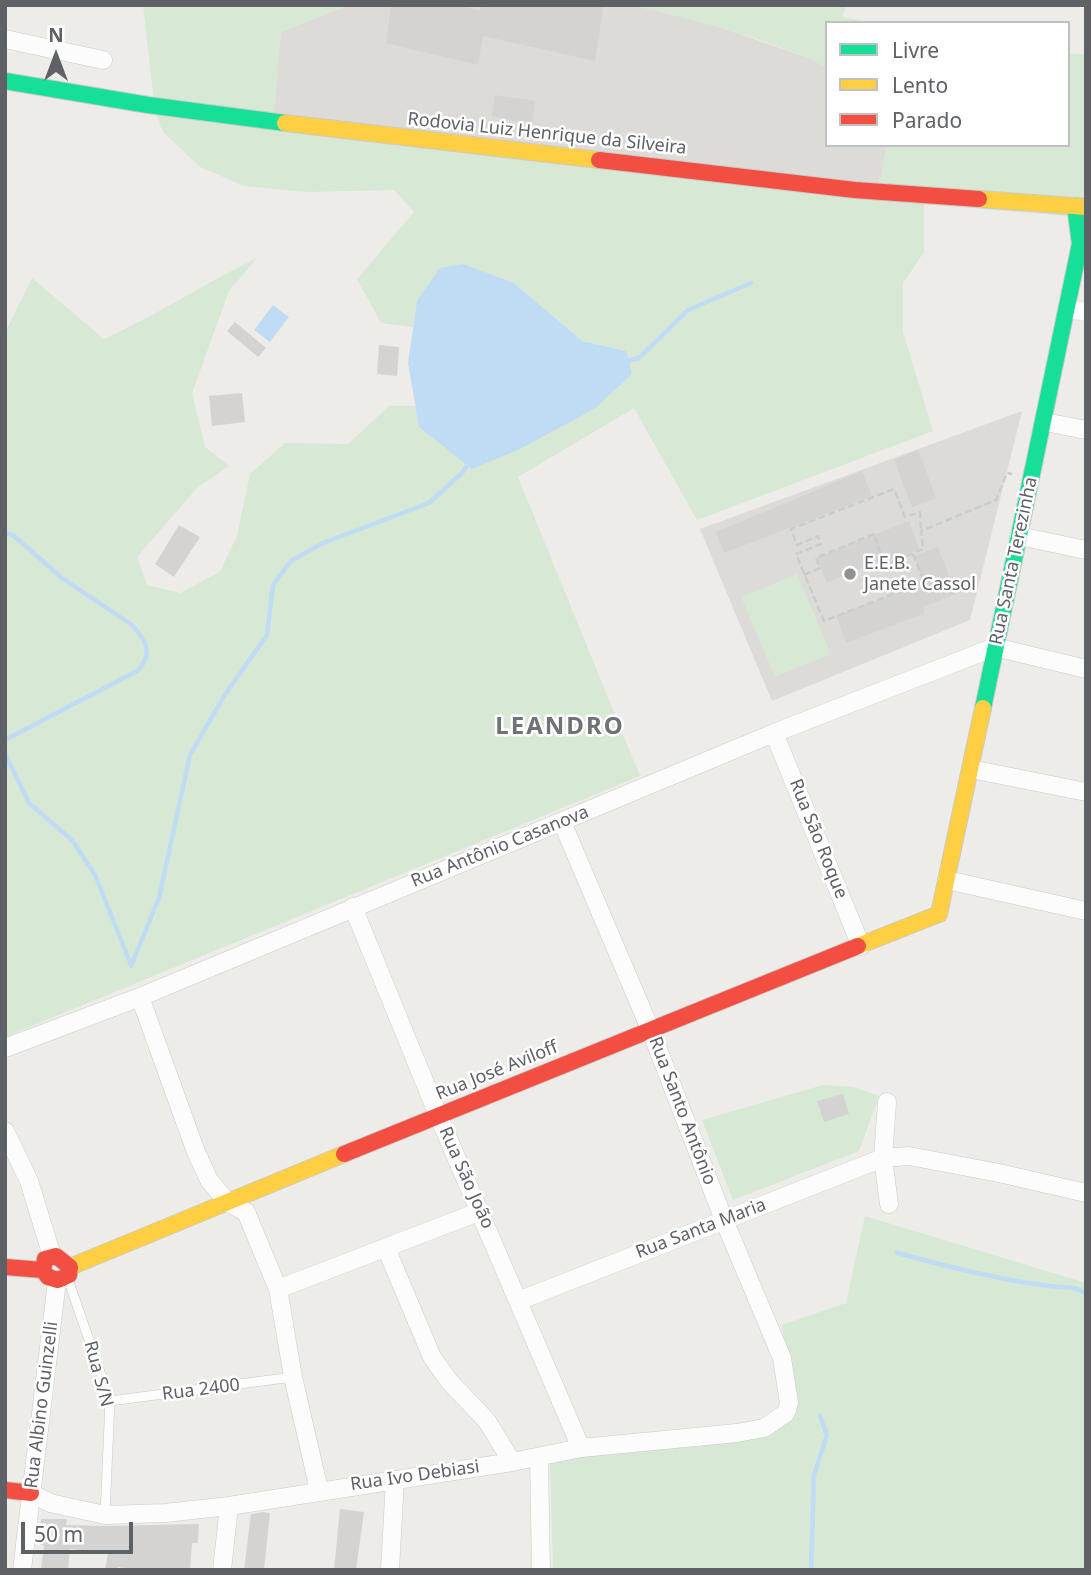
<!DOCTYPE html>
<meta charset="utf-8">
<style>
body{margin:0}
#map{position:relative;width:1091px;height:1575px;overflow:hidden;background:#edece8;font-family:"Noto Sans",sans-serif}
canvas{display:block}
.frame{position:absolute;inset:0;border:7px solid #5e6165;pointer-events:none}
.legend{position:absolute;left:825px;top:21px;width:245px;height:126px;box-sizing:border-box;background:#fff;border:2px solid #bfc0c1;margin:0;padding:9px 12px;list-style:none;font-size:21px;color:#5e6165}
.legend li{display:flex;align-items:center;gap:14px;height:35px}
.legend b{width:35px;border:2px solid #bfc0c1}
.north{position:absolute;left:21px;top:21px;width:70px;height:70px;-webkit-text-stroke:5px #fff;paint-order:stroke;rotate:0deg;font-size:19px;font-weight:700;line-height:28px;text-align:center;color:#5e6165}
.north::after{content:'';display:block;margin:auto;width:24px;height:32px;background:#5e6165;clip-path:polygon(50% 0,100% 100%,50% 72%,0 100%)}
.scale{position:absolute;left:21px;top:1522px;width:112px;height:32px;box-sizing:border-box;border:4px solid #5e6165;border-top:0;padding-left:9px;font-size:21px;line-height:24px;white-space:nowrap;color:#5e6165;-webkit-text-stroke:5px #fff;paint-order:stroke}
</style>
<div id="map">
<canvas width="1091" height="1575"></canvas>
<div class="frame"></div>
<ul class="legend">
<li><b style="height:9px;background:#16e098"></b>Livre</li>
<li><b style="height:9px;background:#ffcf43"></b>Lento</li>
<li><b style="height:9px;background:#f24e42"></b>Parado</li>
</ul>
<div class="north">N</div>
<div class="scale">50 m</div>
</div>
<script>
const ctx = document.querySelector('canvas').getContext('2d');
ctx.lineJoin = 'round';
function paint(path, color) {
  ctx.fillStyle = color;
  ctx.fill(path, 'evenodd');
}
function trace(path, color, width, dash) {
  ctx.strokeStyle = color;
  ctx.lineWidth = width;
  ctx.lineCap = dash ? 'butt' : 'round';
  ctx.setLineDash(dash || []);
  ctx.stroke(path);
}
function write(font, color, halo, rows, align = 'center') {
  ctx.font = font + ' "Noto Sans",sans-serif';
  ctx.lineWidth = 5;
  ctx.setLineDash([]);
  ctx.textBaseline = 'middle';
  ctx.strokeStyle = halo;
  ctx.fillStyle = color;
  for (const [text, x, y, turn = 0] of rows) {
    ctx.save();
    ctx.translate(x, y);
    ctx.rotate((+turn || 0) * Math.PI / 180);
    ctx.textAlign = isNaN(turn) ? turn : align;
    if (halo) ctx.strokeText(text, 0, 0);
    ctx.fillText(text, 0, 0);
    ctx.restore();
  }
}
const industrial = new Path2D(`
 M350 5H631L705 22 806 57 827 67V145H887L881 177 869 199 273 127 280 32Z`);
const education = new Path2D(`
 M1022 411 970 620 772 701 700 529Z`);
const green = new Path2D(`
 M143 5H350L281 32 273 127 868 199 881 177 887 145H1068V53L1086 55V218L924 204V252L903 283V332L933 431 697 520 634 408 518 477 640 776 5 1037V333L32 278 104 339C157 315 205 283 257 258L229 291 192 393 205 447 229 466 197 488 137 557 147 585 180 593 220 572 237 536 250 474 285 443 348 444 389 406H416L419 427 626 351 582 341 514 283 417 301 413 327 381 323 357 279 414 212 394 190 305 192 244 186 200 167 163 132 155 111Z
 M631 5H847L842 17 877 23H827V67C765 37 697 21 631 5Z
 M797 574 831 654 775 677 741 597Z
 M823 1085 853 1087 879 1096 859 1151 733 1200 702 1120Z
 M865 1216 1086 1283V1570H553L550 1460 741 1439 792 1404 782 1325 846 1303Z`);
const water = new Path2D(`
 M463 264 514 283 582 341 626 351 632 374 594 409 518 450 472 469 419 427 408 363 417 301 440 268Z
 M273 305 289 317 270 342 254 330Z`);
const stream = new Path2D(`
 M624 362 639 358 688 310 751 283
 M5 533 13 535 62 578 132 625C146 641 153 651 139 670L5 740
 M5 754 29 803 72 840 95 875 131 965
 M131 966 159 898 190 755 224 696 267 635 273 585 291 561 323 543 429 503 462 473 470 461
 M897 1253C947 1266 998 1280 1050 1286 1063 1288 1075 1285 1086 1294
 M811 1570 814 1475 827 1435 820 1416`);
const building = new Path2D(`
 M391 5H462L480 11 481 5 603 7 595 61 483 36 478 65 386 43Z
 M495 95 535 101 532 125 492 116Z
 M235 322 266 348 258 357 227 331Z
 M379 345 399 347 397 376 377 374Z
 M242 393 245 422 212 426 209 396Z
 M918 450 936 498 912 507 894 460Z
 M862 471 872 496 724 553 716 532Z
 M909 521 919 549 888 561 887 558 827 583 816 558Z
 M179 525 200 537 174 577 155 564Z
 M938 547 956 594 923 607 925 613 846 643 836 616 924 583 914 556Z
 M843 1094 849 1114 824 1122 817 1101Z
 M340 1509 364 1512 356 1570H334Z
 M263 1512 270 1513 264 1570H244L251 1514Z
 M41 1519H67L66 1525 105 1526 199 1524 198 1543H192L190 1570H137L118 1567V1570H105L108 1553 70 1549 68 1570H41L44 1545H40Z`);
const path = new Path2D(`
 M913 554 924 582 824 621 796 554 821 544 818 536 797 545 791 529 894 489 905 517 920 512 921 531
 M804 575 820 568 816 558 874 534 885 565 923 549 921 531 996 500 1007 473 1012 474`);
const lane = new Path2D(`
 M68 1279 110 1401 105 1515
 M110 1401 293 1377`);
const street = new Path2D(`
 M5 39 103 60
 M1068 309 1086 312
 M1045 422 1086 430
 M1019 536 1086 550
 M774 733 861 946
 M971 769 1086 792
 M947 880 1086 911
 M353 907 438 1115 581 1448
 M140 997 196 1152 209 1180 227 1202 246 1212 278 1289 293 1377 319 1490
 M5 1048 140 997 774 733 995 647 1086 669
 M887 1102 883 1158 889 1204
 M5 1131 29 1181 52 1256
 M386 1248 432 1357 449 1381 487 1421 512 1462
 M278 1289 481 1211
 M518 1301 883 1158 909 1156 999 1173 1086 1193
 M539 1457 541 1570
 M31 1493 50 1503 105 1515 165 1513 229 1506 512 1462 581 1448 737 1433 764 1428 786 1413 789 1403 782 1358 724 1220 651 1031 562 822
 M22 1570 57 1281
 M222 1570 229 1506
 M390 1570 395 1480`);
const fast = new Path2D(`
 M5 81 148 105 285 123
 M983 708 1080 244 1075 206`);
const slow = new Path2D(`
 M285 123 599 160
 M979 199 1086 207
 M858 946 939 914 983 708
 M70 1267 344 1154`);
const jam = new Path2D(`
 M599 160 855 190 979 199
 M344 1154 858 946
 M56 1256 70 1267 69 1275 58 1280 48 1277 43 1270 45 1259Z
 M5 1267 43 1270
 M5 1490 31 1493`);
const markers = [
 [850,574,7,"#909293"]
];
const streetNames = [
 ["Rodovia Luiz Henrique da Silveira",547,134,6],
 ["Rua Santa Terezinha",1014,561,-78],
 ["Rua São Roque",818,839,68],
 ["Rua Antônio Casanova",500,847,-22],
 ["Rua José Aviloff",497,1071,-22],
 ["Rua Santo Antônio",682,1111,69],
 ["Rua São João",466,1178,66],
 ["Rua Santa Maria",701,1229,-21],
 ["Rua S/N",98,1374,75],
 ["Rua 2400",201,1390,-7],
 ["Rua Albino Guinzelli",42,1405,-83],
 ["Rua Ivo Debiasi",415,1476,-8]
];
const poiNames = [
 ["E.E.B.",864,564],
 ["Janete Cassol",864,585]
];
const districtNames = [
 ["LEANDRO",560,727]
];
paint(industrial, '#dddbd8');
paint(education, '#dddbd7');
paint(green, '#d7e8d5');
paint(water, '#c0dbf4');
trace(stream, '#c0dbf4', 4.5);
paint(building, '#d4d3d1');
trace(lane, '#cacaca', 10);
trace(street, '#cacaca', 19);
trace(fast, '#cacac9', 18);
trace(slow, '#cacac9', 18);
trace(jam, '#cacac9', 18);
trace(path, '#c9cecb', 2.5, [7, 3.5]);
trace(lane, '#fcfcfc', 9);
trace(street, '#fcfcfc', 18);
trace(fast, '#16e098', 16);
trace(slow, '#ffcf43', 16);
trace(jam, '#f24e42', 16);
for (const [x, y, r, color] of markers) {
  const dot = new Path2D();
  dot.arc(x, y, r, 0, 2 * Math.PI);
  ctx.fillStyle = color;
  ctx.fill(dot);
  trace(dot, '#fff', 2.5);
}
write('18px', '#5e6165', '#fff', streetNames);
write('18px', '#5e6165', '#fff', poiNames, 'left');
ctx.letterSpacing = '2px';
write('bold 24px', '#6f7377', '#fff', districtNames);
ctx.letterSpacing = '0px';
</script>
